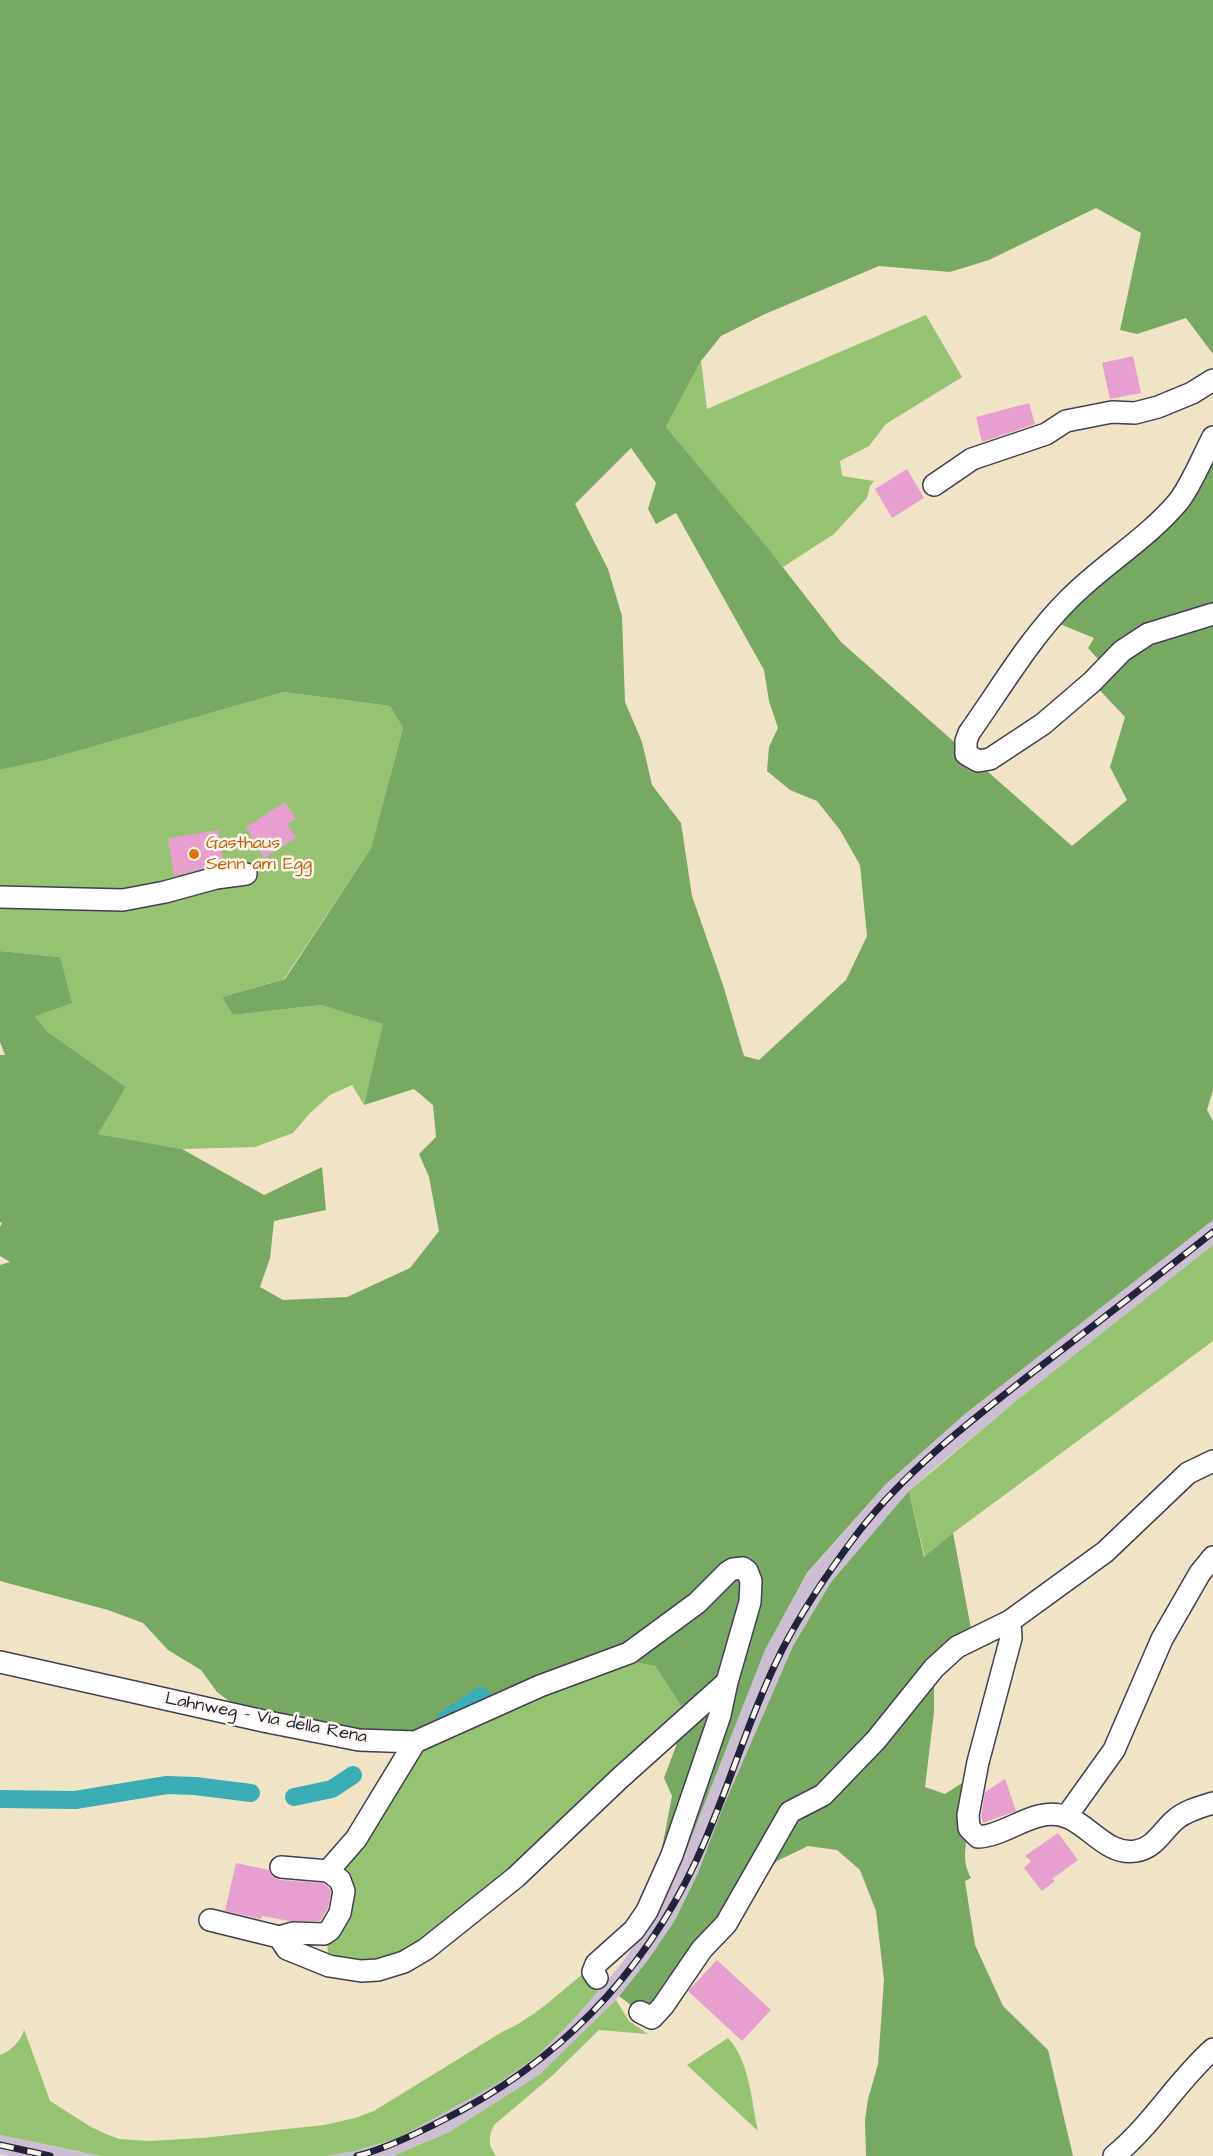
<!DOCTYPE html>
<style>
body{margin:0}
canvas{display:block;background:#f0e3c6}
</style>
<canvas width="1213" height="2156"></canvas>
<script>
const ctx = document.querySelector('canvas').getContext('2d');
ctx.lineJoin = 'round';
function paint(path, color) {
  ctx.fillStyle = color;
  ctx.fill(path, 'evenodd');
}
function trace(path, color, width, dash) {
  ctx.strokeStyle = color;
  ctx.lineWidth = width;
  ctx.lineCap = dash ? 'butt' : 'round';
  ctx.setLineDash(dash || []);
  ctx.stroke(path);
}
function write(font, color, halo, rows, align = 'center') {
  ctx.font = font + ' "Architects Daughter",sans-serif';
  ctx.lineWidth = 5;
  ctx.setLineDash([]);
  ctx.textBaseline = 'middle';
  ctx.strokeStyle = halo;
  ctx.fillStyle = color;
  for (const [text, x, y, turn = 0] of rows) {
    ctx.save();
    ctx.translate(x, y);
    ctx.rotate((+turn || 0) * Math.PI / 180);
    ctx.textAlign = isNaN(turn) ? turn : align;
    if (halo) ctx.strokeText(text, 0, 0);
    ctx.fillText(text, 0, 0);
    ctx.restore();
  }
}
const industrial = new Path2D(`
 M1213 1220V1245L1016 1401 929 1473 909 1491 831 1582 793 1646 721 1812 698 1873 675 1920 648 1960 609 2008 539 2075 449 2132 393 2156H327L355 2151 398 2138 537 2056 575 2018 622 1963 658 1910 686 1851 765 1650 807 1574 886 1484 965 1414Z
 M0 2135 71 2150 101 2156H8L0 2154Z`);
const green = new Path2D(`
 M926 315 962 377 886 424 869 446 840 461 842 476 874 481 870 486 867 498 834 534 783 567 666 427 701 361 707 409Z
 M284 692 390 706 403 728 371 848 284 979 222 997 233 1015 321 1005 384 1024 364 1105 352 1085 330 1095 310 1113 293 1133 255 1147 182 1149 97 1134 126 1087 48 1032 35 1016 60 957 0 951V770L46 760Z
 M1213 1245V1341L953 1533 925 1558 909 1491 1016 1401Z
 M612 1658 655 1666 688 1717 551 1844 390 1964 329 1961 327 1942 337 1868 415 1742Z
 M596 1964 604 1984 575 2018 537 2056 498 2083 398 2138 355 2151 327 2156H101L0 2135V2055C10 2052 23 2039 24 2029L50 2101 91 2127 106 2134 119 2139 149 2141 202 2138 324 2125 355 2118 374 2111 502 2032C539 2016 564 1987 596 1964Z
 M616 2000 629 2021 648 2034 599 2030 553 2075 494 2125C488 2138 488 2145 496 2156H393L449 2132 539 2075Z
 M728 2038C750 2062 751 2100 758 2131L687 2065Z`);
const forest = new Path2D(`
 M0 0H1213V354L1186 318 1137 334 1120 330 1141 233 1096 208 989 260 950 272 879 266 765 314 721 336 701 361 666 427 771 552 841 642 1072 846 1127 800 1110 767 1125 717 1092 682 1106 668 1088 648 1094 638 1050 620 1139 542 1213 437V1090L1207 1110 1213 1121V1220L965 1414 886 1484 807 1573 765 1650 686 1851 662 1848 672 1796 664 1778 676 1746 679 1725 688 1717 655 1666 612 1658 415 1742 260 1724 217 1692 201 1670 168 1650 143 1623 108 1610 0 1581V1265L10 1262 0 1256V1227L2 1223 0 1222V1055H5L0 1042V951L60 957 72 1003 35 1016 48 1032 126 1087 98 1134 182 1149 264 1195 322 1167 326 1210 274 1221 270 1258 260 1287 283 1300 347 1297 410 1268 439 1231 429 1177 419 1154 436 1137 433 1105 414 1089 364 1105 383 1024 321 1005 233 1015 222 997 285 979 371 848 403 728 390 706 284 692 46 760 0 770ZM631 448 656 483 648 509 656 524 676 513 764 670 769 701 778 728 769 747 767 771 790 790 817 801 840 830 860 865 867 936 846 980 759 1060 744 1056 723 985 692 896 681 823 652 785 642 742 625 702 622 616 608 569 575 504Z
 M909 1491 924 1557 953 1533 973 1639 934 1668V1712L925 1787 945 1794 976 1774C974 1791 972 1809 969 1827 966 1845 961 1860 971 1878L965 1881 975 1945 1003 2006 1048 2050 1073 2156H866L865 2120 868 2099 878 2064 884 1980 876 1911 860 1870 837 1850 808 1846 777 1861 740 1900 663 2006 640 2012 619 1996 648 1960 675 1920 698 1873 721 1812 793 1646 831 1582Z`);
const canal = new Path2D(`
 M445 1720 481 1696
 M294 1797 332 1789 353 1775
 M0 1799 75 1800 167 1785 195 1786 251 1793`);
const building = new Path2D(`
 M1133 356 1141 393 1110 399 1102 363Z
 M1029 403 1035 424 982 442 976 417Z
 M907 469 924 498 892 518 875 489Z
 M285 802 296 819 287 824 296 838 264 858 246 827Z
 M218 830 223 864 174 876 168 838Z
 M1005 1779 1016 1811 983 1823 981 1816 985 1792Z
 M1058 1833 1078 1860 1052 1879 1055 1881 1042 1891 1024 1868 1031 1861 1025 1856Z
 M236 1863 269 1870 273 1877 280 1880 323 1883 329 1888 331 1892 328 1908 320 1921H289L262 1916 261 1919 225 1911Z
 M717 1960 771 2010 742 2041 688 1991Z`);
const minor = new Path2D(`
 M1213 437C1203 456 1191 486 1178 502 1146 540 1102 565 1068 600 1029 639 1001 688 969 733L966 741V754L978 761 990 759 1043 724 1092 682 1122 651 1148 634 1213 614
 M934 485 972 459 1046 434 1066 421 1112 412 1135 413 1158 407 1192 393 1213 380
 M0 897 123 900 165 892 216 878 246 874
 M1010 1621 1105 1552 1188 1473 1213 1461
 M0 1662 268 1722 359 1740 415 1742 540 1686 629 1653 697 1603 728 1572 733 1569 743 1568 747 1571 751 1581 750 1602 727 1682 720 1715 672 1855 647 1911 634 1930 596 1964 593 1972 597 1978
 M1066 1817 1114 1750 1162 1639 1200 1573 1213 1557
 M328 1871 356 1839 415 1742
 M210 1920 279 1937 293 1933 324 1934 330 1930 340 1913 344 1891 340 1880 328 1871 281 1867
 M279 1937 287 1949 329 1966 361 1971 378 1970 404 1962 426 1949 516 1877 620 1778 727 1682
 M640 2012 652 2018 663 2006 702 1949 726 1924 790 1812 823 1795 876 1740 934 1668 957 1647 1010 1621 1011 1638 978 1762 968 1815 969 1828 978 1837C1007 1836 1036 1805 1067 1817 1090 1826 1108 1856 1136 1851 1155 1848 1162 1831 1175 1820 1185 1811 1200 1807 1213 1803
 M1114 2156C1152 2125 1177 2081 1213 2049`);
const rail = new Path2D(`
 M0 2145 50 2156
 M357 2156C387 2148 414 2135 441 2121 556 2064 641 1978 696 1861 728 1792 748 1718 782 1650 804 1607 831 1568 860 1530 907 1470 968 1423 1028 1376 1090 1328 1152 1281 1213 1232`);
const markers = [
 [194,854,6,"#e8710a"]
];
const foodNames = [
 ["Gasthaus",206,844],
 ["Senn am Egg",206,865]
];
const streetNames = [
 ["Lahnweg - Via della Rena",266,1719,11]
];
paint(industrial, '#ccbfd4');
paint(green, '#96c371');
paint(forest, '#78a963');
trace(canal, '#3badb4', 18);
paint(building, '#e79fd0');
trace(minor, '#413f50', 24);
trace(minor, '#fff', 21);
trace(rail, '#22223b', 7);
trace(rail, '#fbf7ec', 4.5, [14]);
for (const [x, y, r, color] of markers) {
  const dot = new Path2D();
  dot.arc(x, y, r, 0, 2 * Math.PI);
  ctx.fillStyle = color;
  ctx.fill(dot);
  trace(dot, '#fbf7ec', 2);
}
write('18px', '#c56008', '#fbf7ec', foodNames, 'left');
write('18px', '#22223b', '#fbf7ec', streetNames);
</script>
